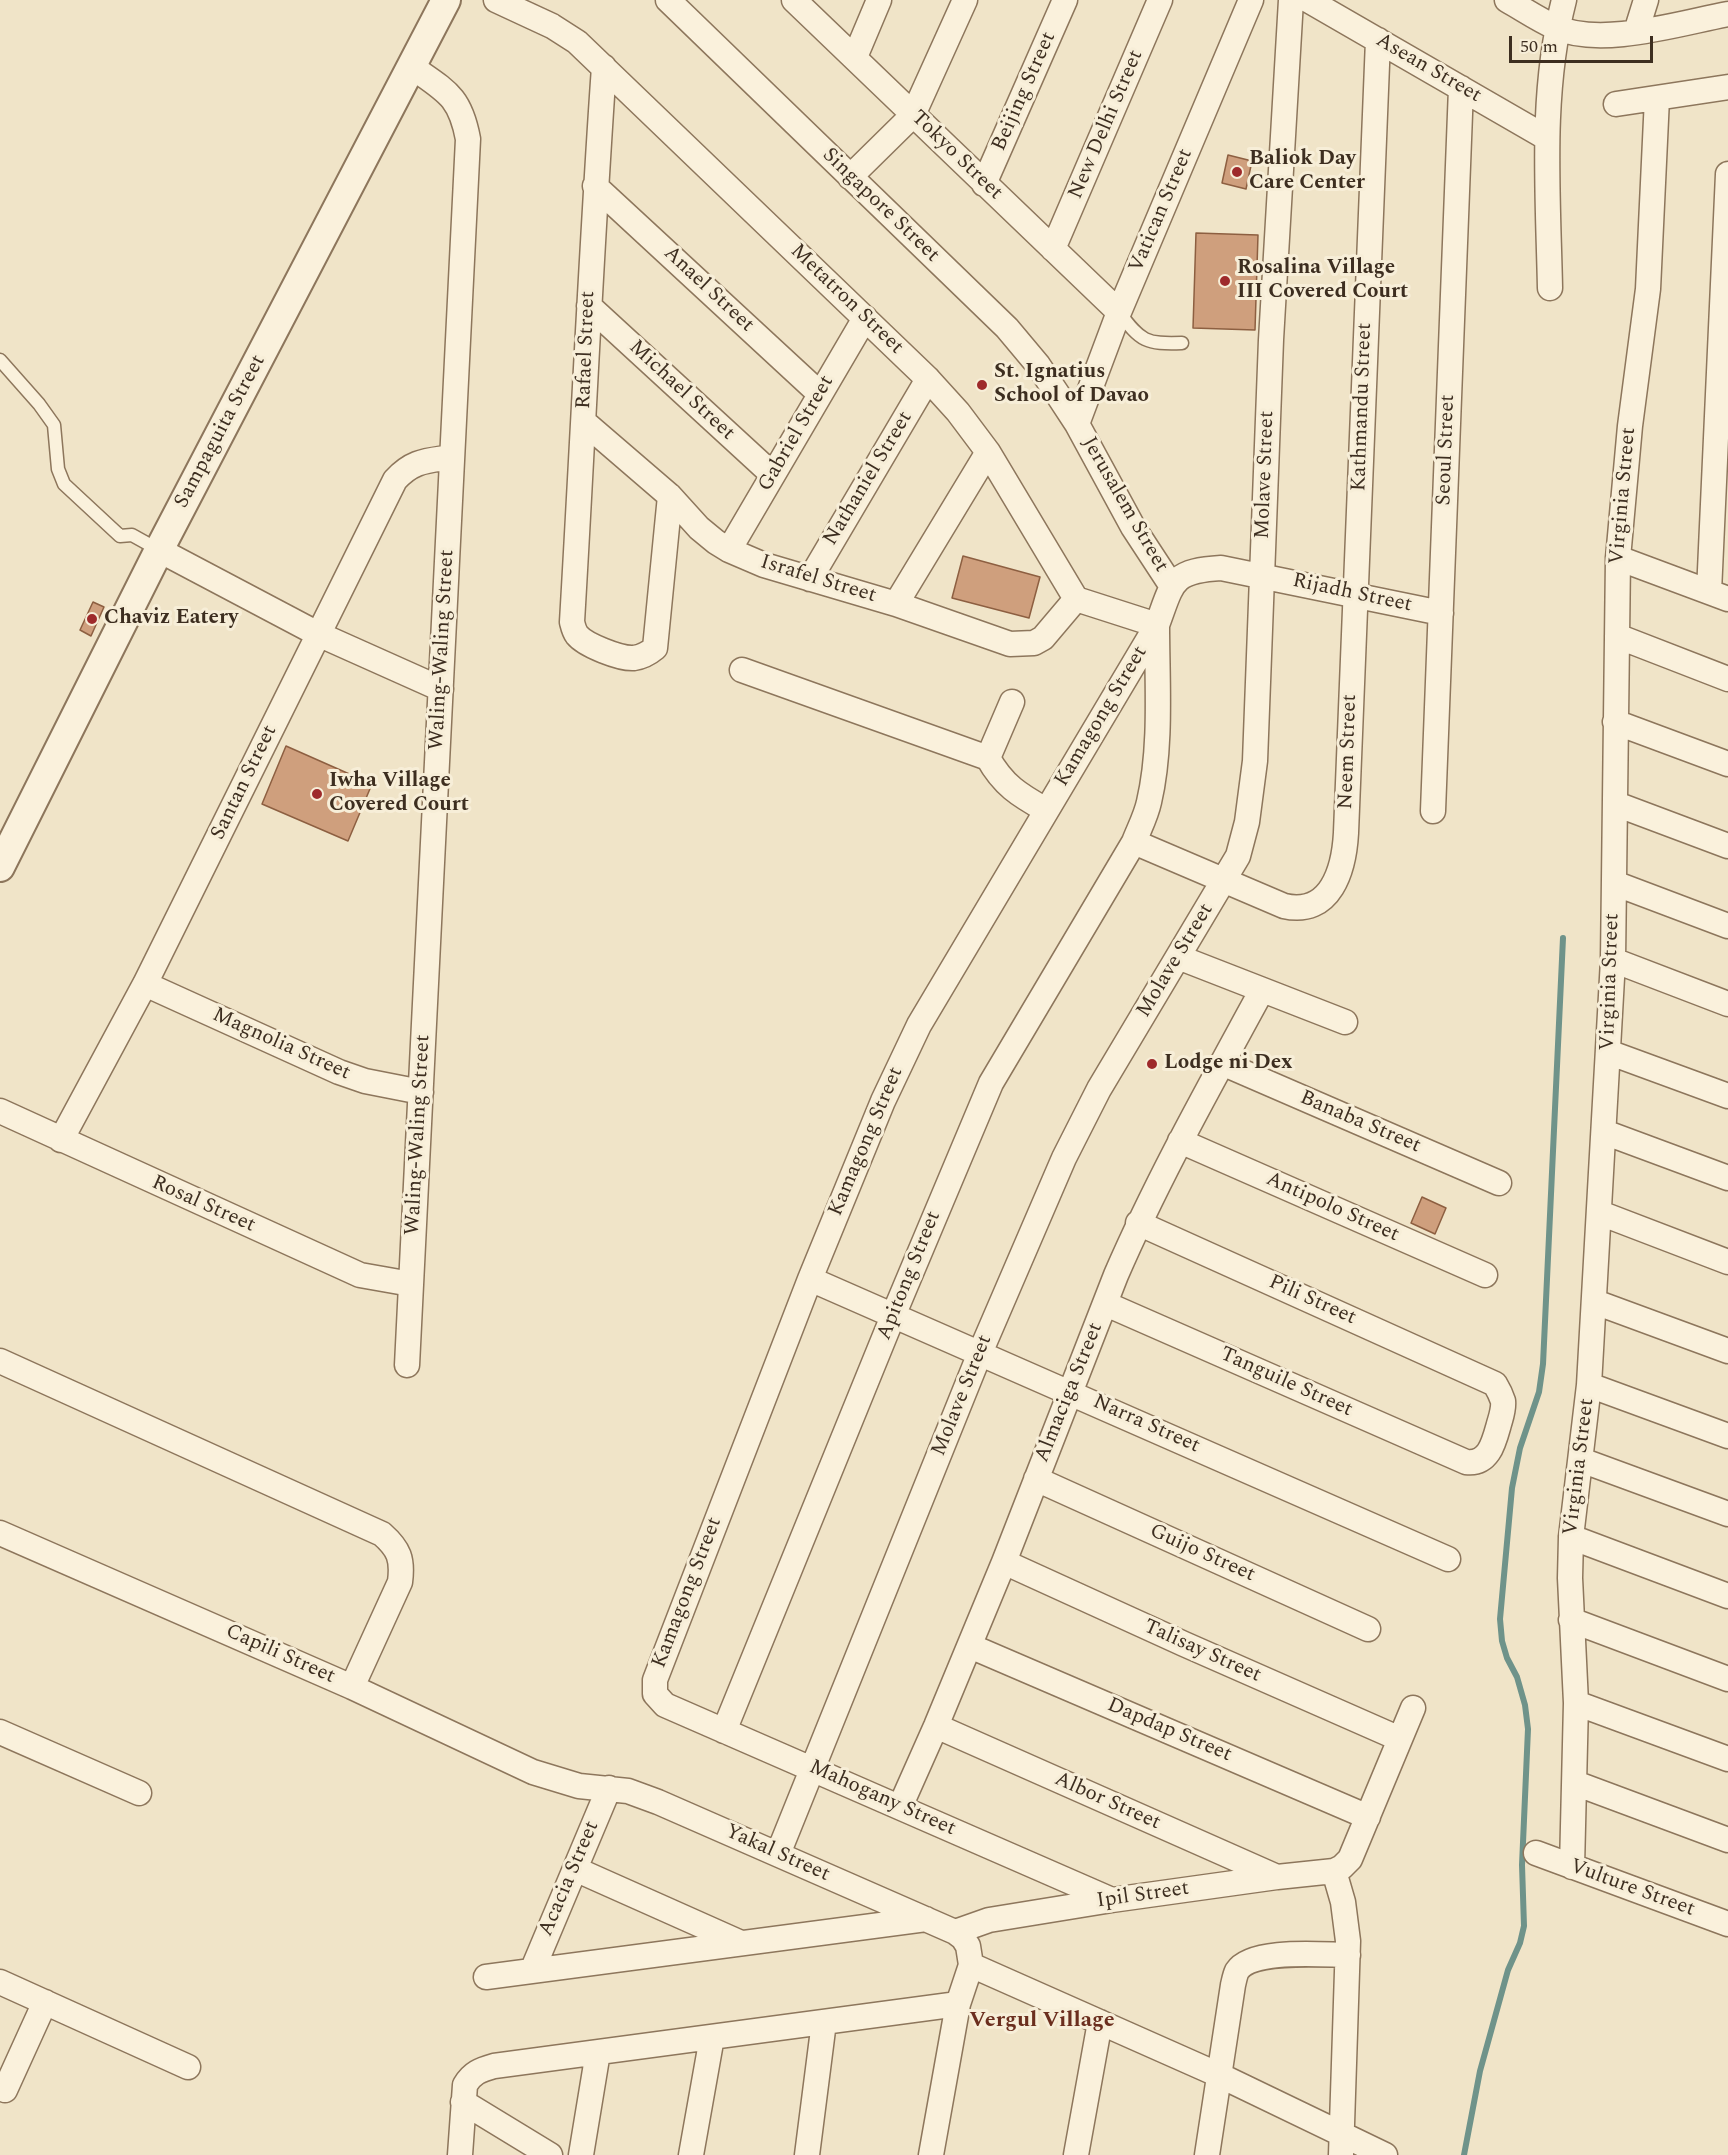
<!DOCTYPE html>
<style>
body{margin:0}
#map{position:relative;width:1728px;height:2155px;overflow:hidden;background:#f0e4c8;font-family:Spectral,serif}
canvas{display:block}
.scale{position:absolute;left:1509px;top:36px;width:144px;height:27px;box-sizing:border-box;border:3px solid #3d2e20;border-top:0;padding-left:8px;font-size:18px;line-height:21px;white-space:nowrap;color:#3d2e20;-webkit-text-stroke:4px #f7eed8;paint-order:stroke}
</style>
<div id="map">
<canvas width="1728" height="2155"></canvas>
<div class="scale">50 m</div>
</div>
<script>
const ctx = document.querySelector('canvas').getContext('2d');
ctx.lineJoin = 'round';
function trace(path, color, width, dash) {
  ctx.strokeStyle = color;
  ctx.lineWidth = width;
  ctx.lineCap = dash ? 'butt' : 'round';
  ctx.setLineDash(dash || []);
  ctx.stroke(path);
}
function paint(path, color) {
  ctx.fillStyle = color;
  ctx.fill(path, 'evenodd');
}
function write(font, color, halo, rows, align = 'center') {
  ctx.font = font + ' Spectral,serif';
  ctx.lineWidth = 6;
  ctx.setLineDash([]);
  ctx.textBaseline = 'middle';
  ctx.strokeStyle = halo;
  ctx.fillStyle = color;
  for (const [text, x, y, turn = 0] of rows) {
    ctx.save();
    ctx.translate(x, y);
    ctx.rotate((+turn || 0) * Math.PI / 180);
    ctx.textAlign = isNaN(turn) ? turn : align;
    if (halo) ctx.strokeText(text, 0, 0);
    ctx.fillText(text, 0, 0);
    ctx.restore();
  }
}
const stream = new Path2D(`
 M1464 2155 1480 2071 1508 1970 1520 1943 1524 1926 1522 1865 1528 1729 1525 1705 1517 1677 1507 1658 1502 1641 1500 1619 1512 1488 1520 1448 1539 1392 1543 1364 1563 938`);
const building = new Path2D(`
 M1228 155 1252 161 1246 189 1222 183Z
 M1196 233 1258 235 1255 330 1193 328Z
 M963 556 1040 577 1029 618 952 598Z
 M93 602 104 607 91 636 80 630Z
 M286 746 372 784 348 841 262 804Z
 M1422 1197 1446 1208 1435 1234 1411 1223Z`);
const service = new Path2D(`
 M1119 312C1141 342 1146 344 1182 343
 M0 360 39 404 54 425 58 469 64 484 120 536 132 535 159 550`);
const minor = new Path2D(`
 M496 0 552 26 577 42 928 379 958 412 988 452 1076 599 1157 625
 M668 0 1007 328 1038 365 1058 395 1077 424 1133 527 1171 585
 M794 0 1119 312
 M1308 0 1547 138
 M1507 0C1523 9 1539 20 1555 27 1601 48 1680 23 1728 14
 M1636 32 1646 0
 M855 57 879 0
 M604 67C591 252 583 437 572 622 573 626 574 631 577 635 585 645 620 659 634 658 641 657 649 653 655 648L670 496
 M1616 104 1728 87
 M850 177 913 115 965 0
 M984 184 1065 0
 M595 186 820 394
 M1053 249 1160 0
 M1550 288C1548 192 1540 93 1564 0
 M589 306 773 475
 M584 422 670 496 699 528 716 542 729 550 764 565 896 604 1010 644 1034 643 1043 638 1076 599
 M1077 424 1119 312 1251 0
 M159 550 318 634 441 689
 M729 550 865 318
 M1618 558 1728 599
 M810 579 928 379
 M1709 592 1728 174
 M896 604 988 452
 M1617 636 1728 679
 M742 670 988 758C1003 785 1019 795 1046 810
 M1615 722 1728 764
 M988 758 1012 702
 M1616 804 1728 846
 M1433 811 1461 88
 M1134 842 1284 906C1331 917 1344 869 1346 833L1378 40
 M1614 883 1728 926
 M1178 957 1345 1022
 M1613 960 1728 1004
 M145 984 339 1072 365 1081 421 1092
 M1608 1052 1728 1096
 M1222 1063 1499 1183
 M0 1111 360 1275 411 1284
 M1604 1132 1728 1178
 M61 1140 145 984 395 480C413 460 427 461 452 457
 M1180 1141 1485 1275
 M1600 1213 1728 1262
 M810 1279 1448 1559
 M1595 1302 1728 1351
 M1106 1304 1466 1462C1489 1465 1494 1442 1499 1424 1501 1417 1504 1409 1503 1401 1501 1395 1498 1389 1495 1384L1138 1223
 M0 1361 382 1534C399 1549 403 1559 400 1582L352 1687
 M407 1365 468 139C460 96 446 91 412 67
 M1589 1385 1728 1436
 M1581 1460 1728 1514
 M1036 1479 1368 1629
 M0 1533 352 1687 533 1772 579 1786 628 1791 658 1802 955 1932 963 1938 968 1946 971 1965 958 2004 931 2155
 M1571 1537 1728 1596
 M1004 1562 1184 1644 1400 1739
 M1571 1620 1728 1679
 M970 1646 1368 1817
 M1576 1703 1728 1759
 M936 1726 1277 1877
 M724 1731 893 1316 991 1083 1134 842C1139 829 1146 816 1149 802 1162 747 1157 682 1157 625
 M0 1732 139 1793
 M1575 1783 1728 1840
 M900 1807 936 1726 1004 1562 1116 1275C1159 1176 1211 1084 1262 990
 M1536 1853 1728 1924
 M778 1854 980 1353 1064 1158 1099 1089 1238 856 1247 822 1255 761 1271 340 1291 0
 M1572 1867 1576 1703 1570 1578 1571 1537 1589 1385 1613 960 1618 558 1630 426 1648 289 1657 98
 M575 1869 741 1943
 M1334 1871 1343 1902 1348 1941 1341 2155
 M1112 1900 665 1705 655 1694V1680L810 1279 883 1101 919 1025 1157 625C1173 582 1171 571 1221 568L1441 613
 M955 1932 989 1920 1112 1900 1277 1877 1334 1871 1342 1867 1350 1859 1413 1708
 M971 1965 1219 2075 1385 2155
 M532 1971 609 1788
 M486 1977 926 1919
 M0 1982 188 2067
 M0 2088 5 2090 45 2002
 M463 2102 550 2155
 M460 2155 465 2085C472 2073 480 2070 494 2066L958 2004
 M581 2155 598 2052
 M691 2155 712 2037
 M807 2155 824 2022
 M1076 2155 1100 2022
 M1207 2155 1233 1985C1234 1981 1235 1975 1237 1971 1252 1948 1323 1955 1348 1955`);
const tertiary = new Path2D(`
 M0 867 159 550 446 0`);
const markers = [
 [1237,172,6,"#9e2a2b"],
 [1225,281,6,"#9e2a2b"],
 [982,385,6,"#9e2a2b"],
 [92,619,6,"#9e2a2b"],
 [317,794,6,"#9e2a2b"],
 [1152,1064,6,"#9e2a2b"]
];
const streetNames = [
 ["Asean Street",1428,69,30],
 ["Beijing Street",1025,92,-66],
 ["New Delhi Street",1107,125,-67],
 ["Tokyo Street",956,156,44],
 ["Singapore Street",880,206,44],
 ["Vatican Street",1162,211,-67],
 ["Anael Street",708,290,43],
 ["Metatron Street",846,300,44],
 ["Rafael Street",587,350,-88],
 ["Michael Street",681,391,43],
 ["Kathmandu Street",1363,407,-88],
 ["Sampaguita Street",221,432,-62],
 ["Gabriel Street",797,434,-60],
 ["Seoul Street",1447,450,-88],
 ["Molave Street",1266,475,-88],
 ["Nathaniel Street",869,479,-59],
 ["Virginia Street",1624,496,-85],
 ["Jerusalem Street",1124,505,60],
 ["Israfel Street",818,580,17],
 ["Rijadh Street",1352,594,12],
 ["Waling-Waling Street",443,650,-87],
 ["Kamagong Street",1102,717,-59],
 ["Neem Street",1349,752,-88],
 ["Santan Street",245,783,-64],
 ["Molave Street",1176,961,-59],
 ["Virginia Street",1611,982,-88],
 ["Magnolia Street",281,1045,24],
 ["Banaba Street",1360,1123,23],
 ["Waling-Waling Street",419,1135,-87],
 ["Kamagong Street",867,1142,-67],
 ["Rosal Street",203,1205,24],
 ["Antipolo Street",1332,1208,24],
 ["Apitong Street",910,1276,-68],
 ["Pili Street",1312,1301,24],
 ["Tanguile Street",1286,1383,24],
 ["Almaciga Street",1070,1393,-68],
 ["Molave Street",963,1396,-68],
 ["Narra Street",1146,1425,24],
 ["Virginia Street",1580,1467,-83],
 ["Guijo Street",1202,1554,24],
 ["Kamagong Street",688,1593,-69],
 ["Talisay Street",1202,1652,24],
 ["Capili Street",280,1655,24],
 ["Dapdap Street",1169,1731,23],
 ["Mahogany Street",882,1799,24],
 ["Albor Street",1107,1802,24],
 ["Yakal Street",777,1854,24],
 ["Acacia Street",570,1879,-67],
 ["Vulture Street",1632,1889,20],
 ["Ipil Street",1143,1896,-8]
];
const poiNames = [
 ["Baliok Day",1249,160],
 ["Care Center",1249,184],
 ["Rosalina Village",1237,269],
 ["III Covered Court",1237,293],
 ["St. Ignatius",994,373],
 ["School of Davao",994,397],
 ["Chaviz Eatery",104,619],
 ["Iwha Village",329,782],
 ["Covered Court",329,806],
 ["Lodge ni Dex",1164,1064]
];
const neighbourhoodNames = [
 ["Vergul Village",1042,2022]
];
trace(stream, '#6f938a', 6);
paint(building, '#cf9f7d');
trace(building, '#8d5f41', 1.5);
trace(service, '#8d765c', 15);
trace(minor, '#8d765c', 27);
trace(tertiary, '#8d765c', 32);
trace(service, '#faf1dc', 12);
trace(minor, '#faf1dc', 24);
trace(tertiary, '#faf1dc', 28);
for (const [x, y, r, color] of markers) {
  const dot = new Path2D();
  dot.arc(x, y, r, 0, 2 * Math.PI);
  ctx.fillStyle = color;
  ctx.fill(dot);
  trace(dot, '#f7eed8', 2);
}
write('21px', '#3d2e20', '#f7eed8', streetNames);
write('bold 21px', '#3d2e20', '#f7eed8', poiNames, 'left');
write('bold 22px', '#6b2e1e', '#f7eed8', neighbourhoodNames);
</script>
